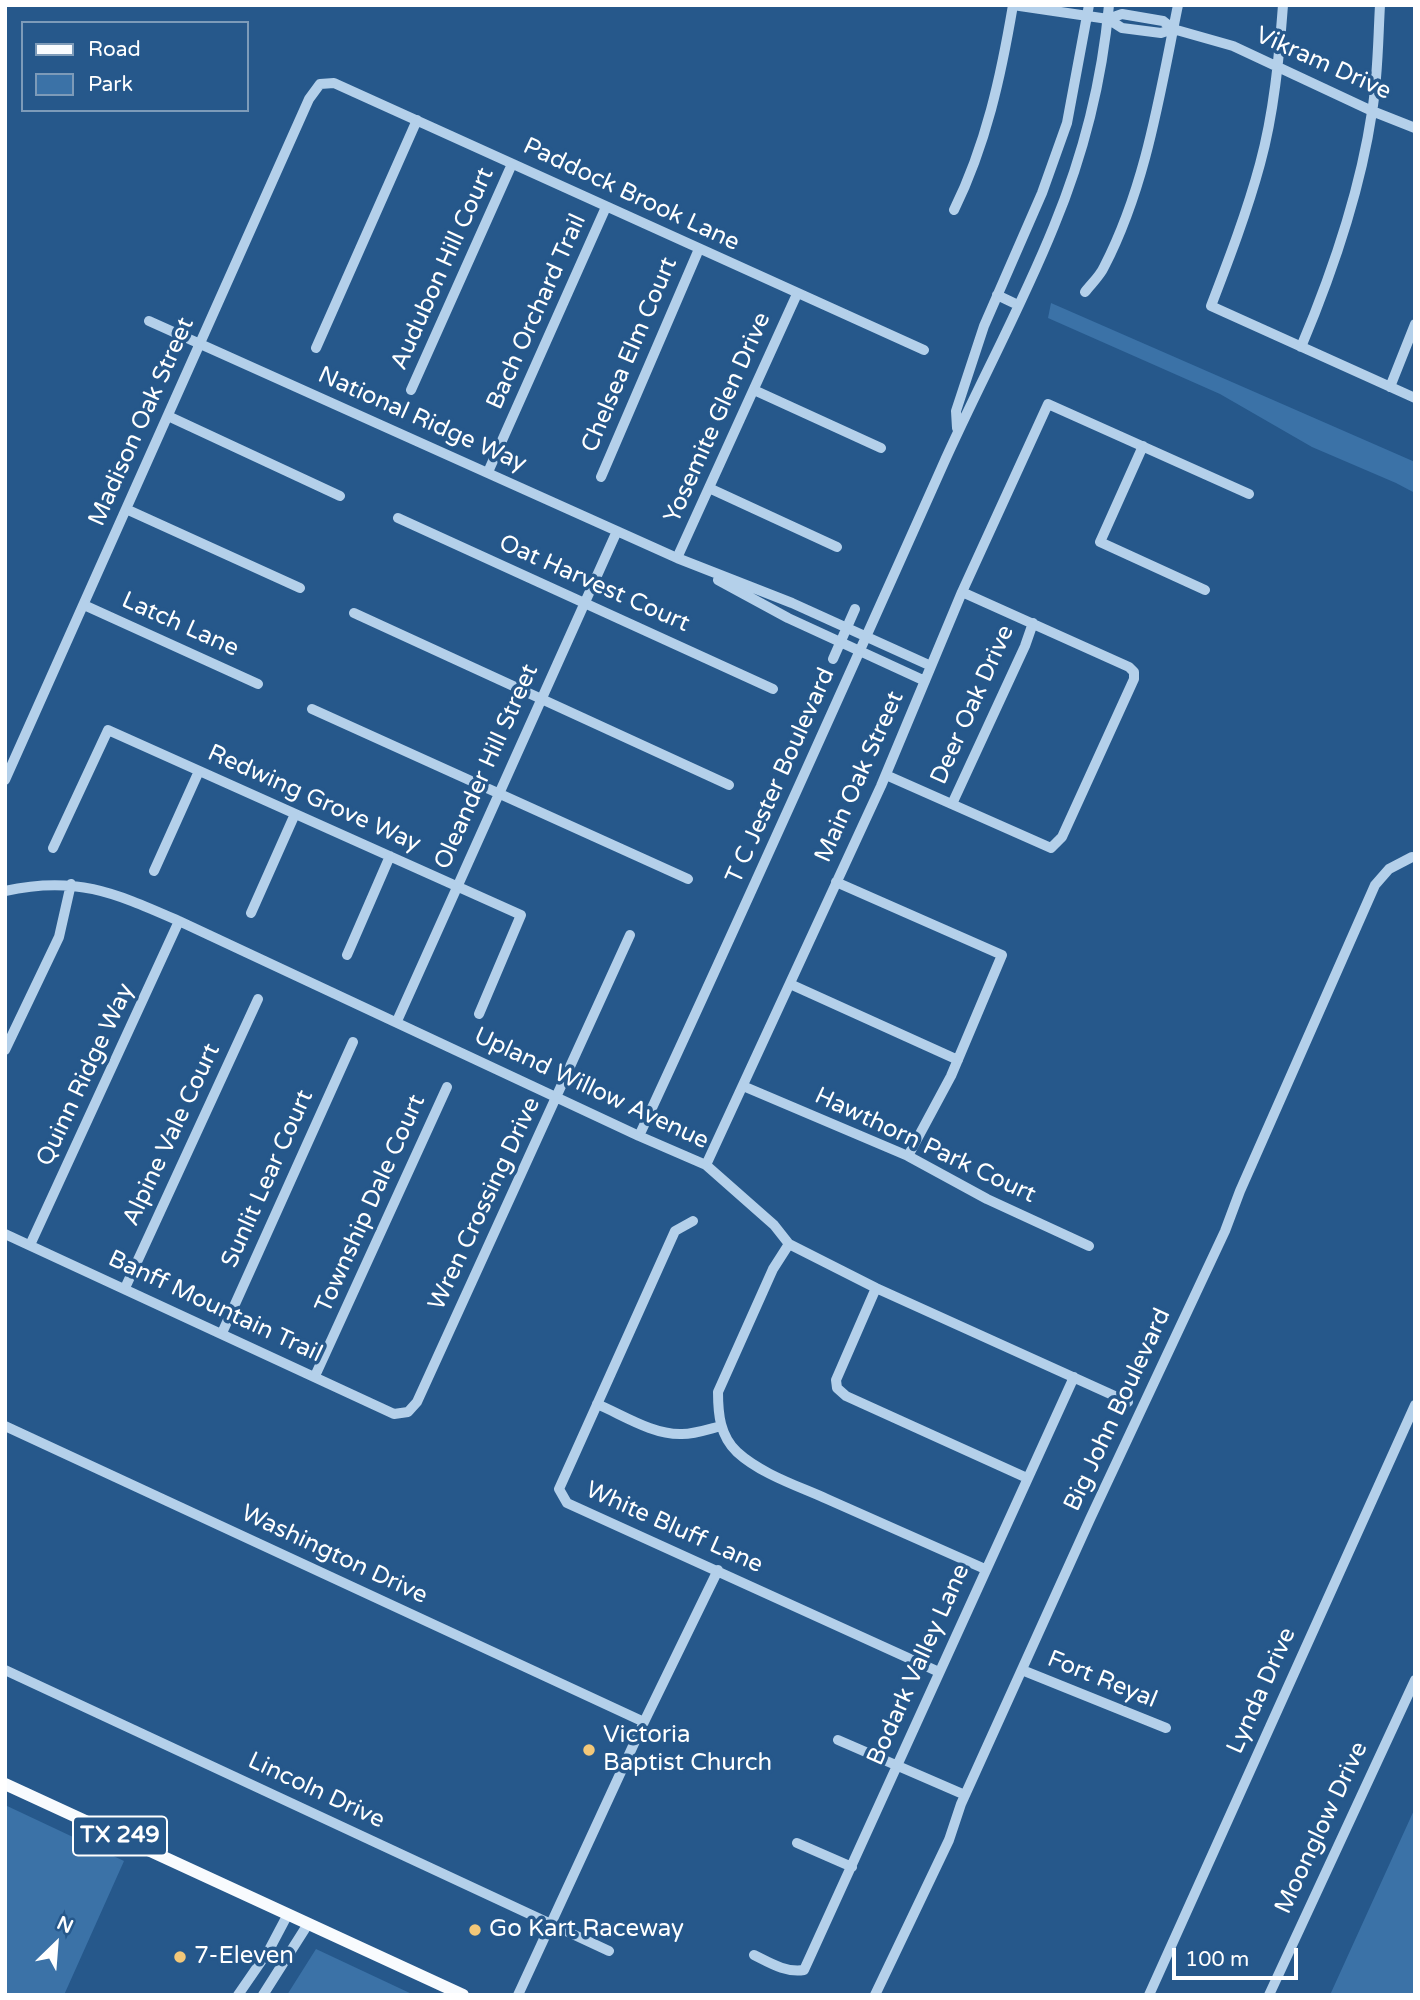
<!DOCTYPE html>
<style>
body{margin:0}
#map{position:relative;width:1420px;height:2000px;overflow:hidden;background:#26588b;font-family:"Varela Round",sans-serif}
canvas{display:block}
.frame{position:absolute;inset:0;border:7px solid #fff;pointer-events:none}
.legend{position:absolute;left:21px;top:21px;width:228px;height:91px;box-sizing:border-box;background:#26588b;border:2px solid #7d9bb9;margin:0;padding:9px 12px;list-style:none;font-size:21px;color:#fff}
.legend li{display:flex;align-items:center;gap:14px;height:35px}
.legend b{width:35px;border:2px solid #7d9bb9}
.north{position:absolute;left:21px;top:1909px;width:70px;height:70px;-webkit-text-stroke:5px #26588b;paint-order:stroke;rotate:25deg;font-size:19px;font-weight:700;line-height:28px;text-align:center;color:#fff}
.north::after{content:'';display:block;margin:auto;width:24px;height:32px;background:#fff;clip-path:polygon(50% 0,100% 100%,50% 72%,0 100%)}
.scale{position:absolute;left:1172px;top:1948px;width:126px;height:32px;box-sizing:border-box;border:4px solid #fff;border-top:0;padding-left:9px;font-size:21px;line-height:24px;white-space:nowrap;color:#fff;-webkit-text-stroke:5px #26588b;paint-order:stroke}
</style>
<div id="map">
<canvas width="1420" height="2000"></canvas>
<div class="frame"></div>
<ul class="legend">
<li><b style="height:9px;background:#f8fbfe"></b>Road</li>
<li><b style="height:19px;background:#3b72a7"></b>Park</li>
</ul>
<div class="north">N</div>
<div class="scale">100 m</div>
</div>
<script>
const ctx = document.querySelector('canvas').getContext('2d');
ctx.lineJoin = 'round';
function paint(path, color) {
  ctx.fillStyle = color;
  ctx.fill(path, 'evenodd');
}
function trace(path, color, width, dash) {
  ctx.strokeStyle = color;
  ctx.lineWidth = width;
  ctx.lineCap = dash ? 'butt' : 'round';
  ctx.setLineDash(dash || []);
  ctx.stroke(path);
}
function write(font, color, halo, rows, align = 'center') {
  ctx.font = font + ' "Varela Round",sans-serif';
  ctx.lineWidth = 7;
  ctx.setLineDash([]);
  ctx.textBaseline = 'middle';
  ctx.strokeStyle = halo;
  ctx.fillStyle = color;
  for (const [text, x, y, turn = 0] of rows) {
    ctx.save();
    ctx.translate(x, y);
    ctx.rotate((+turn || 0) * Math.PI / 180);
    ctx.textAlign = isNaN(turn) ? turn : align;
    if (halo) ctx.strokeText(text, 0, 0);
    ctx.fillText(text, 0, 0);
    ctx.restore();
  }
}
const green = new Path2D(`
 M1051 303 1415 462V493L1396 483 1312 447 1220 394 1048 318Z
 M5 1805 124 1861 64 1995H5Z
 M1415 1808V1995H1330Z
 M316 1949 414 1995H287Z`);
const minor = new Path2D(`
 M1013 5 1108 19 1122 28 1161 33 1173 29
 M1283 5C1279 58 1274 113 1260 164 1247 212 1229 259 1211 306L1415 398
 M1108 19 1122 14 1163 21 1173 29 1233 46 1372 111 1415 128
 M954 210C986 145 1001 76 1013 5
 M1085 292C1091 284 1100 276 1104 267 1146 186 1160 93 1178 5
 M997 295 1018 305
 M149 321 677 558 792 603 931 666
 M1301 347C1333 271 1360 193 1372 112 1378 77 1378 40 1380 5
 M316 348 417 120
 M1390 387 1415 324
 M411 390 512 164
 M754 390 881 448
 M168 416 340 496
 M957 428 956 411 984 326 1042 193 1067 123 1089 5
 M1143 446 1100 542 1205 590
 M488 472 606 207
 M601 477 699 249
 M709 488 837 547
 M126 509 300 588
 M398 518 773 689
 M677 558 797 294
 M718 580 788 618 925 681
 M84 605 258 684
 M354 613 729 785
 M833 659 855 609
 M312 709 688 879
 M886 775 1051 848 1062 837 1134 679V672L1129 667 962 592
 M5 780 309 99 320 84 334 83 924 350
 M952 804 1025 646 1033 623
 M53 848 108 730 521 915 479 1014
 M154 871 199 771
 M836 882 1002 955 951 1076 908 1156
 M5 891C76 875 115 893 179 921L639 1136 706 1165 774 1225 789 1244 876 1288 1128 1402
 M251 913 295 814
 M347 955 390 856
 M790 984 958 1060
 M397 1021 617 531
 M5 1050 59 937 71 884
 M743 1086 908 1156 987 1199 1089 1246
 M639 1136C742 914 842 691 942 467 978 386 1021 308 1054 226 1083 156 1102 81 1109 5
 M706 1165 881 786 962 592 1048 404 1249 494
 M693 1221 675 1231 559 1489 567 1503 939 1672
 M5 1234 394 1414 408 1412 417 1402 630 935
 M789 1244 773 1269 718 1392C718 1414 720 1436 737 1452 761 1474 798 1486 827 1499 880 1522 932 1546 985 1569
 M30 1245 179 921
 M125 1288 258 999
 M876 1288 836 1380 837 1388 846 1396 1027 1478
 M222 1333 353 1042
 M315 1376 447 1087
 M597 1404C623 1415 653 1435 682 1434 695 1434 709 1429 721 1426
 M5 1426 644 1722
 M5 1670 609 1951
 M1022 1670 1166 1728
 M838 1740 965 1795
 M797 1843 852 1867
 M754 1955C770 1963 786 1973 804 1970L1074 1377
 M238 1995 269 1950 288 1914
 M263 1995 308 1924
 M518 1995 644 1722 718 1570
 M875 1995 949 1840 961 1804 1090 1519 1225 1231 1240 1191 1375 885 1389 869 1412 857
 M1149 1995 1415 1405
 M1269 1995 1415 1680`);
const major = new Path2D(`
 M5 1784 463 1995`);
const markers = [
 [589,1750,7,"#f3c879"],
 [475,1930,7,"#f3c879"],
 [180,1957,7,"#f3c879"]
];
const shields = [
 [120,1836,94]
];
const shieldNames = [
 ["TX 249",120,1836]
];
const streetNames = [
 ["Vikram Drive",1323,64,24],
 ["Paddock Brook Lane",631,195,25],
 ["Audubon Hill Court",443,269,-66],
 ["Bach Orchard Trail",537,312,-66],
 ["Chelsea Elm Court",630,355,-67],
 ["Yosemite Glen Drive",718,418,-66],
 ["National Ridge Way",422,420,24],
 ["Madison Oak Street",142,422,-66],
 ["Oat Harvest Court",594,584,24],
 ["Latch Lane",180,625,24],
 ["Deer Oak Drive",973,705,-66],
 ["Oleander Hill Street",487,767,-66],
 ["T C Jester Boulevard",781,776,-66],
 ["Main Oak Street",860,777,-66],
 ["Redwing Grove Way",314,799,24],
 ["Quinn Ridge Way",86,1075,-65],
 ["Upland Willow Avenue",591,1089,25],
 ["Alpine Vale Court",172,1135,-65],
 ["Hawthorn Park Court",925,1146,25],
 ["Sunlit Lear Court",268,1179,-66],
 ["Township Dale Court",371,1204,-66],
 ["Wren Crossing Drive",485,1204,-65],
 ["Banff Mountain Trail",215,1307,25],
 ["Big John Boulevard",1118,1410,-65],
 ["White Bluff Lane",674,1528,24],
 ["Washington Drive",334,1555,25],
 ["Bodark Valley Lane",919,1665,-66],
 ["Fort Reyal",1102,1680,22],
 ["Lynda Drive",1262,1691,-66],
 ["Lincoln Drive",316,1791,25],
 ["Moonglow Drive",1322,1828,-65]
];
const poiNames = [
 ["Victoria",603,1736],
 ["Baptist Church",603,1764],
 ["Go Kart Raceway",489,1930],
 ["7-Eleven",194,1957]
];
paint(green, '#3b72a7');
trace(minor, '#b4d0ea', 10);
trace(major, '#f8fbfe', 12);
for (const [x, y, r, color] of markers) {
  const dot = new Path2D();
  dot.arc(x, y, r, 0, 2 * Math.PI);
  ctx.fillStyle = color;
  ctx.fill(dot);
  trace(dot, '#26588b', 2.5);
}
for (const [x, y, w] of shields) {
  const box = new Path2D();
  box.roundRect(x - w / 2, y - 19.5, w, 39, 5);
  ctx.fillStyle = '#26588b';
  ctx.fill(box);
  trace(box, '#fff', 2);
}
write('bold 23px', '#fff', null, shieldNames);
write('24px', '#fff', '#26588b', streetNames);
write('24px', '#fff', '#26588b', poiNames, 'left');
</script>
